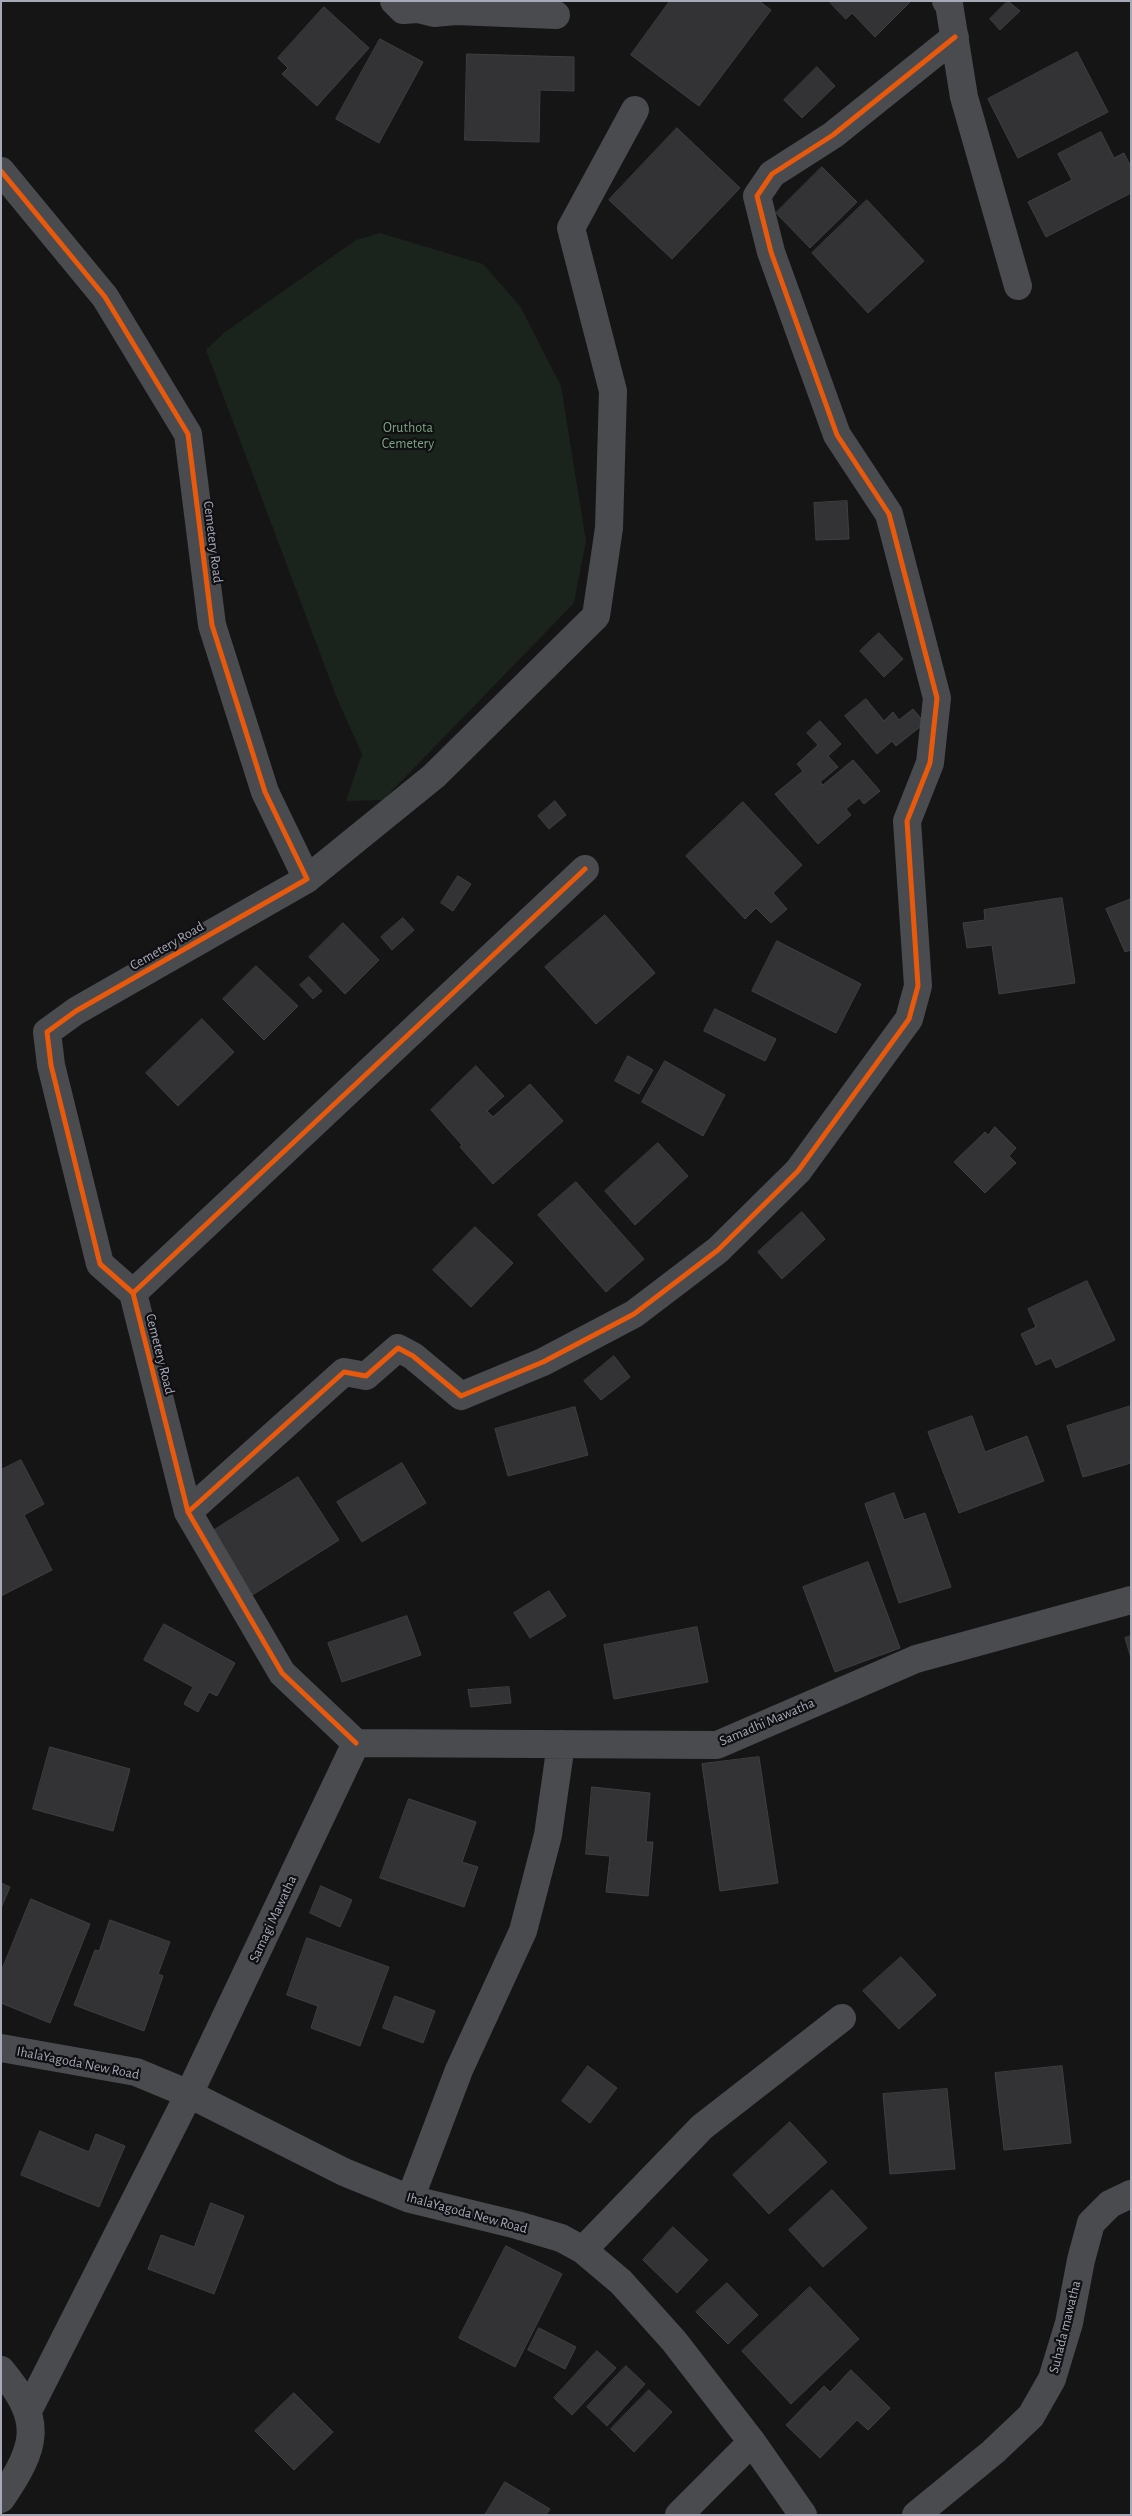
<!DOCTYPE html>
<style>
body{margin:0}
#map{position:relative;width:1132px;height:2516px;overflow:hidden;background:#151516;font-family:"Alegreya Sans",sans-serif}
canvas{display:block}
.frame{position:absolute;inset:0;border:2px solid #a5a9b8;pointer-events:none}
</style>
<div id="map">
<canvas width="1132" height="2516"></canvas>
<div class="frame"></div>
</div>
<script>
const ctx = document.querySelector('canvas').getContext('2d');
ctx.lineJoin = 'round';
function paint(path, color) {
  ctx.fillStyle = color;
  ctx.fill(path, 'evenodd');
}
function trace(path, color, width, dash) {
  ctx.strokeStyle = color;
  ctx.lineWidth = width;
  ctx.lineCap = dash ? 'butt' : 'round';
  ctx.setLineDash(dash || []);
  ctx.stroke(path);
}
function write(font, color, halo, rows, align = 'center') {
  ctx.font = font + ' "Alegreya Sans",sans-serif';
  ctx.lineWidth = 4.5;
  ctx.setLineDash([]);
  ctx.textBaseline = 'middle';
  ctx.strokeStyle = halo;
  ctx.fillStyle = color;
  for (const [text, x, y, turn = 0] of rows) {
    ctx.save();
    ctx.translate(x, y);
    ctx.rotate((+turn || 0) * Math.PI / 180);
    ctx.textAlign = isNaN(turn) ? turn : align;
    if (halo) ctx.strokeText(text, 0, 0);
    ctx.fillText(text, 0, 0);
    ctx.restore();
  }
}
const green = new Path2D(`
 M380 233 483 264 520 306 561 386 586 541 574 603 383 800 346 801 362 754 338 701 206 350 225 332 356 240Z`);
const building = new Path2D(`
 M670 1H759L771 10 699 106 631 55Z
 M829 1H911L875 37 852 13 846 19Z
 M1008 1 1020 11 1000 30 990 19Z
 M324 7 369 48 317 106 282 74 288 68 278 58Z
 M380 39 423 62 379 143 336 119Z
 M1077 52 1108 112 1018 158 988 99Z
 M467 54 574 57V91L540 90 539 142 465 140Z
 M817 67 835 86 802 118 784 100Z
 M677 128 740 188 672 259 609 200Z
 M1101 132 1114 158 1124 153 1131 167V193L1046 237 1028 202 1072 180 1058 154Z
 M822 167 857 202 810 248 776 213Z
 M867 200 924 261 868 313 812 253Z
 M847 501 849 539 816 540 814 503Z
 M879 633 903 659 884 677 860 651Z
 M866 699 884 721 893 712 899 720 913 709 925 723 896 746 892 741 877 754 845 716Z
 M820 721 841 744 828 756 838 767 820 782 823 785 853 760 880 791 864 804 859 798 846 809 851 815 818 844 775 794 803 771 797 764 818 745 807 733Z
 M555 801 566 815 549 829 538 816Z
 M743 802 802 865 773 893 787 909 771 923 756 908 745 919 686 856Z
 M458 876 471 884 453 911 441 903Z
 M1062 898 1075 983 999 994 992 945 967 948 963 923 985 920 984 910Z
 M1131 899V950L1125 952 1106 909Z
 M605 915 655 973 596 1024 545 967Z
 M403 918 414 930 392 950 381 937Z
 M343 923 379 960 345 994 309 957Z
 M777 941 861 984 836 1033 752 991Z
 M256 966 298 1006 264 1040 223 999Z
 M309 977 322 991 313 999 300 985Z
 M715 1009 776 1039 765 1061 704 1031Z
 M202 1019 234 1052 178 1106 146 1073Z
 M628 1056 653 1070 639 1094 615 1081Z
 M665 1061 725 1095 703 1136 642 1102Z
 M476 1066 504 1096 487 1111 493 1117 530 1084 563 1121 493 1184 460 1147 462 1145 431 1110Z
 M995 1127 1016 1148 1009 1156 1016 1163 985 1193 954 1162 985 1132 988 1135Z
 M658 1143 688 1176 635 1225 605 1191Z
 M576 1182 644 1259 606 1292 538 1215Z
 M802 1212 825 1239 782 1279 758 1252Z
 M475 1227 513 1263 471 1307 433 1270Z
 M1087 1281 1115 1340 1056 1368 1051 1358 1036 1365 1021 1334 1036 1327 1028 1309Z
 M614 1356 630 1377 601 1400 584 1381Z
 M1131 1406V1463L1083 1477 1067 1426Z
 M575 1407 588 1455 508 1476 495 1429Z
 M972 1416 985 1452 1027 1436 1044 1481 959 1513 928 1432Z
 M21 1460 44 1504 24 1515 52 1570 1 1596V1470Z
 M402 1463 426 1503 362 1542 337 1502Z
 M298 1477 339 1540 246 1599 205 1536Z
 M894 1493 904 1520 925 1513 951 1587 899 1603 865 1504Z
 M868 1562 900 1648 835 1672 803 1587Z
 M549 1591 566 1616 530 1638 514 1613Z
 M407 1616 421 1655 342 1682 328 1643Z
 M164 1624 235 1663 217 1696 209 1692 198 1712 184 1704 193 1687 144 1660Z
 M697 1627 708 1682 614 1699 604 1645Z
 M1131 1636V1658L1125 1638Z
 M509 1687 511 1703 471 1707 468 1690Z
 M50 1747 130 1769 113 1831 33 1809Z
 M759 1757 778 1883 720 1891 702 1764Z
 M592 1787 650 1793 646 1842H653L648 1896 606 1892 610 1856 586 1854Z
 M409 1799 476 1822 462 1862 478 1867 464 1907 380 1878Z
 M1 1883 10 1887 1 1908Z
 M321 1886 352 1900 340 1927 310 1913Z
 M31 1899 90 1924 50 2023 1 2003V1972Z
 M110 1920 170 1942 158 1974 163 1976 144 2031 74 2005 95 1950 99 1951Z
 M307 1938 389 1967 360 2046 311 2028 318 2006 287 1995Z
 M901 1957 936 1995 899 2029 863 1991Z
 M395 1996 435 2011 423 2043 383 2028Z
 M588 2066 617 2088 590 2123 562 2101Z
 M1062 2066 1071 2143 1004 2150 995 2073Z
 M947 2089 955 2169 890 2174 883 2094Z
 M790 2122 827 2162 769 2214 733 2175Z
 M40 2131 89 2152 96 2134 125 2146 99 2207 21 2175Z
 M832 2190 867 2228 823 2267 789 2230Z
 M211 2203 244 2216 214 2294 148 2269 161 2235 194 2247Z
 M673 2227 708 2260 677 2293 643 2260Z
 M506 2246 562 2274 515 2367 459 2338Z
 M727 2283 758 2315 728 2344 696 2312Z
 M810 2287 859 2339 791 2404 742 2351Z
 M539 2328 576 2347 565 2369 528 2350Z
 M597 2351 616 2368 572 2415 554 2398Z
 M626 2366 645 2384 607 2426 587 2407Z
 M851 2370 890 2408 868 2430 857 2420 820 2458 786 2425 824 2386 830 2392Z
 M649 2390 672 2412 634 2452 611 2429Z
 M294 2393 333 2432 294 2470 255 2431Z
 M505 2482 550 2509 546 2515H485Z`);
const minor = new Path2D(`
 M394 1 403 10 418 9 434 13 456 11 556 15
 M946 1 949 4 964 97 1018 286
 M1 171 105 297 188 434 212 625 265 792 307 879 76 1011 47 1032 51 1065 100 1264 133 1293 188 1512 282 1673 356 1743
 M307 879 434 776 596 616 609 528 613 391 571 228 635 110
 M133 1293 585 869
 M188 1512 344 1372 366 1376 398 1348 413 1356 461 1396 543 1362 634 1314 718 1250 798 1171 909 1019 918 986 907 821 930 763 937 698 889 514 837 435 771 252 757 196 772 174 833 135 955 37
 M356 1743 717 1745 916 1659 1131 1600
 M1 2048 136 2072 189 2094 344 2172 410 2199 517 2225 561 2238 583 2250 621 2282 674 2341 752 2442 803 2515
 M410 2199 459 2070 523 1931 548 1835 561 1744
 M583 2250 702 2127 842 2018
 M1 2370C44 2421 37 2446 1 2499
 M29 2409 189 2094 356 1743
 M679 2515 752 2442
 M916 2515 993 2452 1031 2416 1052 2379 1069 2323 1081 2260 1091 2223 1110 2204 1131 2194`);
const cycleway = new Path2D(`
 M1 171 105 297 188 434 212 625 265 792 307 879 76 1011 47 1032 51 1065 100 1264 133 1293 188 1512 282 1673 356 1743
 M133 1293 585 869
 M188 1512 344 1372 366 1376 398 1348 413 1356 461 1396 543 1362 634 1314 718 1250 798 1171 909 1019 918 986 907 821 930 763 937 698 889 514 837 435 771 252 757 196 772 174 833 135 955 37`);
const parkNames = [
 ["Oruthota",408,428],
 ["Cemetery",408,444]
];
const streetNames = [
 ["Cemetery Road",213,542,83],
 ["Cemetery Road",167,946,-30],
 ["Cemetery Road",160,1354,76],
 ["Samadhi Mawatha",767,1722,-23],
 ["Samagi Mawatha",273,1919,-65],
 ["IhalaYagoda New Road",78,2063,11],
 ["IhalaYagoda New Road",467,2213,15],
 ["Suhada mawatha",1065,2327,-76]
];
paint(green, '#1b231d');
paint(building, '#333335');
trace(building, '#3e3f42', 1);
trace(minor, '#494b4f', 28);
trace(cycleway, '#e8590c', 5);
write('14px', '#7aa580', '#100f12', parkNames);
write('14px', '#a5a9b8', '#100f12', streetNames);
</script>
